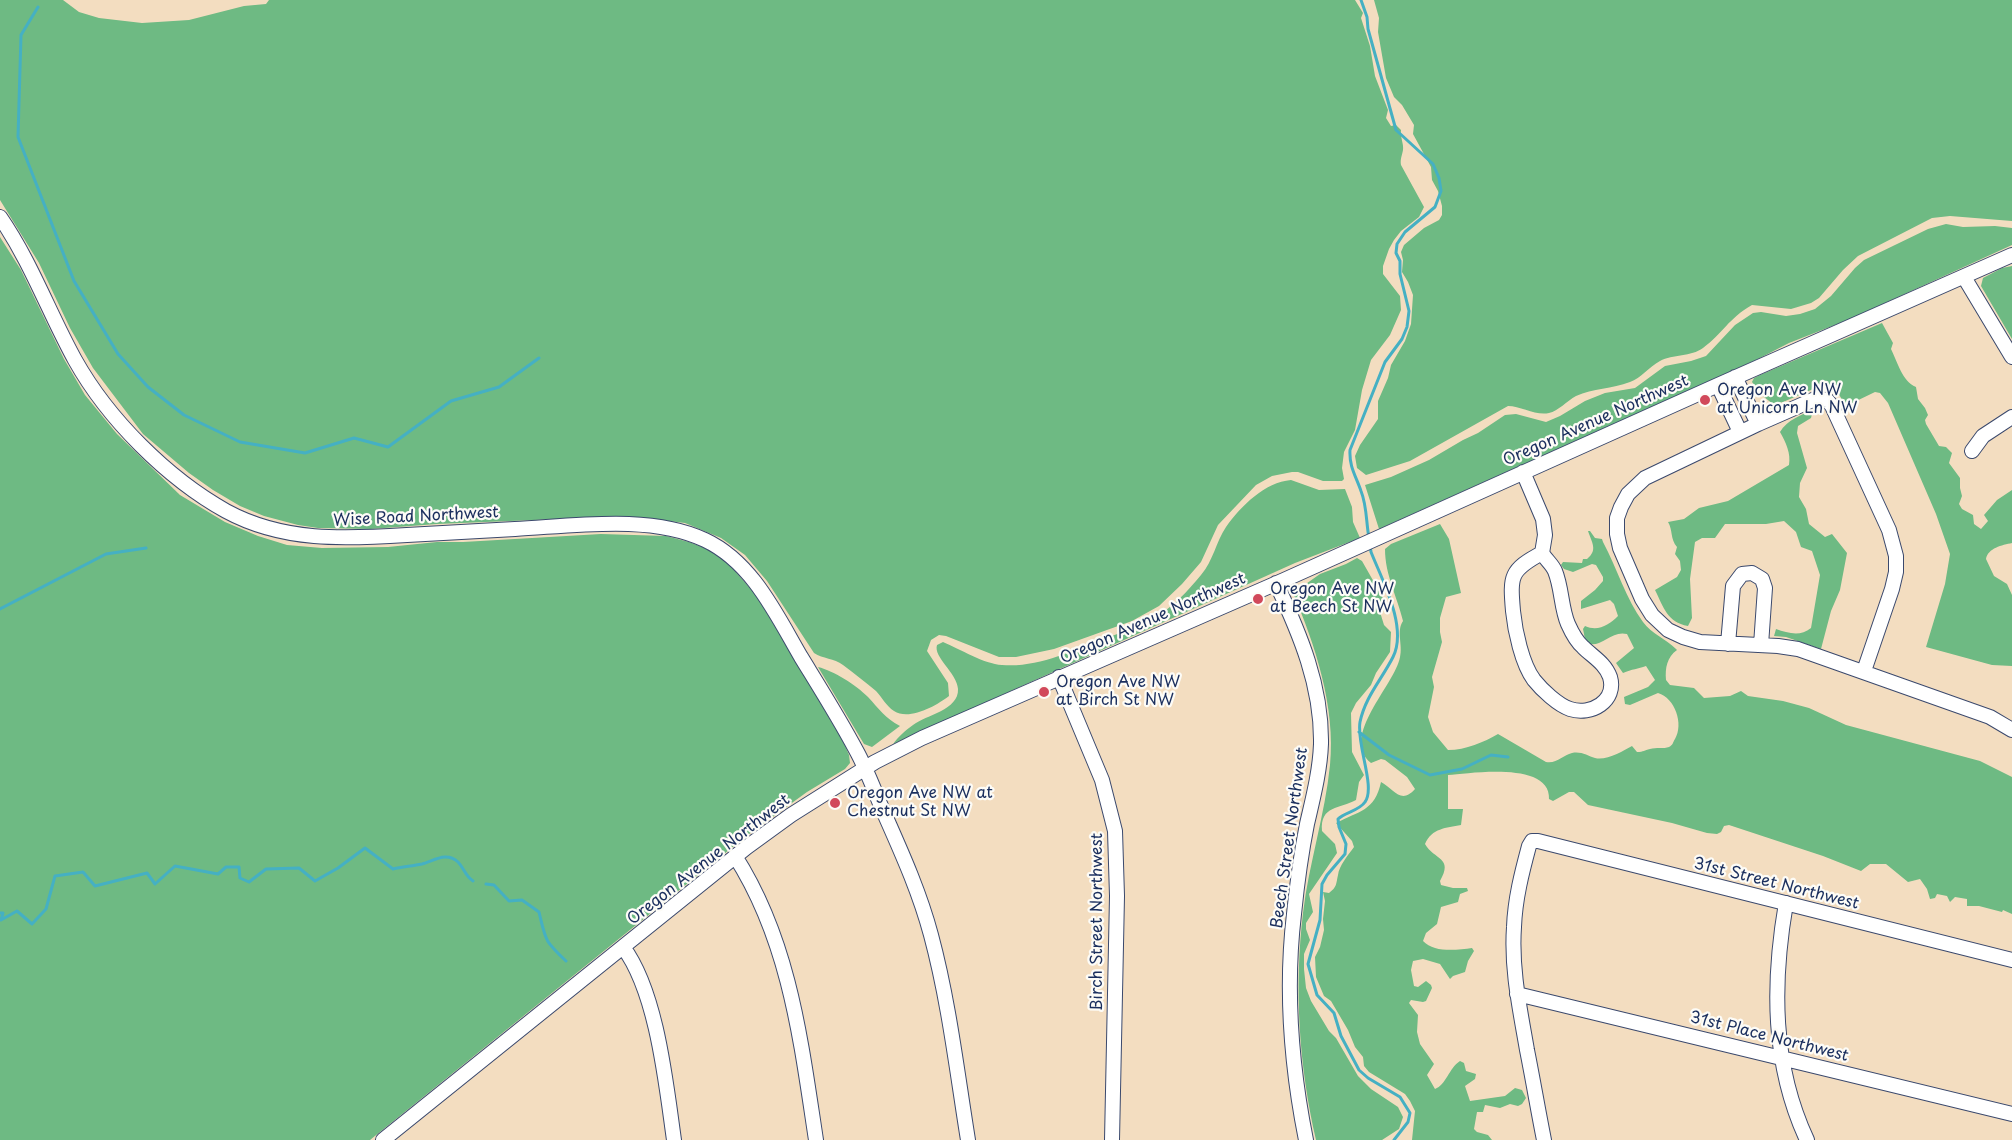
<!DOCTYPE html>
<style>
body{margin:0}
canvas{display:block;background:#f3ddc0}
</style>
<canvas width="2012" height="1140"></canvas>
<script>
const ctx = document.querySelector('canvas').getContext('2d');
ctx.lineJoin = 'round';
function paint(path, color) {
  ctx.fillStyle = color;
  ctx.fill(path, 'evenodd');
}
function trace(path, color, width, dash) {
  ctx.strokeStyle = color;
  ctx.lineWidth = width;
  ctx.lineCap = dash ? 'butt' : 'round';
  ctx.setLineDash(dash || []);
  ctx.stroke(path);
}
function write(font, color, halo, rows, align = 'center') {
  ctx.font = font + ' "Playpen Sans",sans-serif';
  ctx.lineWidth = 4.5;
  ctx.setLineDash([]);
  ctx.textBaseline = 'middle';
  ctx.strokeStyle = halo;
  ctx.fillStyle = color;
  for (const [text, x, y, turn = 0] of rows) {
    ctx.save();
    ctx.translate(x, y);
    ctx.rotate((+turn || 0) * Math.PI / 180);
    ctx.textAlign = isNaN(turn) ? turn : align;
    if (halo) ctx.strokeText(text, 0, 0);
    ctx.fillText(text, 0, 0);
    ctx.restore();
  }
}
const forest = new Path2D(`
 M0 0H63L79 12 99 18 142 23 189 20 244 6 266 4 269 0H1355L1363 13 1361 18 1370 46 1375 76 1388 110 1386 118 1391 126 1396 125 1401 130C1400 137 1404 144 1403 150 1402 156 1400 159 1401 165L1424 207 1419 217 1401 231 1394 240 1389 249 1383 266V274L1400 296 1401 310 1390 335 1371 360 1362 390 1355 430 1344 452 1342 468 1344 479 1342 481H1323L1298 472H1292L1272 476 1256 485 1218 525 1201 562 1182 584 1159 606 1132 621 1054 649 1016 657H999L946 636 939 635 931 640 927 651 948 683 949 696C936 706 909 721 894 711 886 706 882 697 876 691 865 682 854 673 843 665 834 658 823 659 814 653L767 581 745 555 721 538 685 523 645 518H583L437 524 371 529 318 528 298 525 264 516 240 506 213 490 189 473 143 434 93 368 70 328 39 263 0 200Z
 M1374 0H2012V221L1950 216 1932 218 1858 256 1843 270 1819 298 1811 303 1791 309 1752 305C1729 318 1722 334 1703 348 1691 357 1673 354 1660 361 1649 367 1641 378 1630 382 1612 389 1593 388 1576 396 1567 401 1558 411 1549 413 1536 416 1521 406 1508 406L1410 461 1366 475 1357 468 1355 456 1360 445 1378 419V401L1388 378 1391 365 1405 341 1411 324 1413 295 1408 282 1402 272 1403 260 1401 252 1404 245 1424 228 1439 220 1442 215V206L1438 191 1432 180 1431 167 1413 134 1414 125 1402 105 1394 97 1386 78 1378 32 1379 18Z
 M1946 224 1963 227 1995 226 2012 228V245L1850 319 1789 343 1758 359 1379 529 1365 485 1391 477 1429 460 1463 440 1478 433 1505 415 1516 414 1546 422 1560 416 1585 401 1605 393 1635 388 1665 366 1691 361 1706 356 1735 325 1753 313 1761 312 1786 316 1800 314 1815 309 1831 296 1855 268 1864 260 1928 229Z
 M0 237 21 270 64 359 85 395 117 434 180 495 225 522 258 536 287 545 322 548 388 547 437 542H463L601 534 666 536 689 542 707 549 727 562 757 596 844 743 849 755 850 763 845 769 807 792 745 837 370 1140H0Z
 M2012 266V339L1981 286 1983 278 2002 268Z
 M1882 323 1893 343 1891 349C1898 363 1902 381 1916 387L1918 399 1925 408 1928 415 1925 420 1926 424 1939 446 1946 447 1952 453 1949 463 1960 478V488L1962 496 1959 504 1962 509 1973 515 1974 524 1981 529 1988 521 1984 515 1997 500 2012 490V543C2002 545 1988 548 1986 559L1994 576 2007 584 2012 595V666L1992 665 1926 647 1945 584 1950 554 1936 514 1888 403 1880 393 1875 392 1846 406 1835 388 1825 384 1783 402 1773 404 1764 397 1752 382 1754 378 1760 375Z
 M1813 410 1811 418 1798 426 1797 433 1807 468 1800 483 1799 497 1806 509 1809 524 1825 537 1832 534 1847 553 1840 590 1831 611 1821 649 1786 637 1774 636 1776 629C1788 633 1800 637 1811 628L1820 575 1812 551 1801 547 1796 532 1784 521 1766 524H1725L1715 538H1702L1695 542 1690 579 1692 618 1688 626C1667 622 1664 608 1655 590L1677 577 1681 570 1680 561 1675 554 1677 547C1670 539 1673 530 1668 522L1684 519 1699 508 1728 501 1789 465C1791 453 1786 443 1780 432 1787 420 1801 415 1813 410Z
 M1291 480 1319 490 1345 489 1352 507 1353 522 1360 538 1295 563 893 744C898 737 906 730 913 725 926 715 959 710 958 689 957 673 933 657 937 645L943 642C960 649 984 664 1002 665 1037 668 1072 651 1103 639 1120 633 1139 627 1154 618 1173 607 1187 592 1201 575 1213 561 1216 542 1226 527 1241 506 1265 482 1291 480Z
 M1440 524 1449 539 1461 593 1446 597 1440 618V632L1442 642 1432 677 1434 687 1428 717 1433 732 1448 750C1466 750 1484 742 1498 734L1546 762C1557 764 1563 755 1572 753 1581 751 1588 756 1595 758 1606 761 1623 751 1632 746L1637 752C1644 752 1644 750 1650 749 1656 747 1664 749 1669 747 1673 745 1673 742 1675 739 1684 724 1675 698 1658 693L1630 705 1625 704 1624 697 1648 687 1655 680 1646 666C1638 669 1632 669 1623 673L1616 663 1634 648 1627 634C1612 630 1602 647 1589 644L1585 639 1583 629 1585 626C1598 632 1609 625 1618 616L1614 604 1610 600 1581 609V601L1595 590 1603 581V577L1596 565 1592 564 1573 572 1564 569 1561 565 1563 562 1582 563 1583 559H1587C1598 550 1592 543 1588 531H1590L1595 538 1602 539 1603 542C1617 568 1626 599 1643 622 1652 634 1666 639 1676 649L1677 650C1667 657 1665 668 1666 680L1670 685 1694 688 1704 698 1730 696 1741 691 1748 696 1783 701 1809 708 1846 725 1980 761 2012 777V914L2003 910 2002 912 1979 906H1967V899L1955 897 1950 902 1947 896 1937 894 1935 898 1930 899 1927 889 1920 879 1908 882 1886 864H1870L1861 871 1823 856 1729 825 1724 826 1721 832 1717 834 1707 833 1672 823 1588 805 1574 792H1569L1553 801 1549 799C1551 761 1471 773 1448 775V809H1463L1461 825C1446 828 1432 828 1425 844 1434 860 1454 857 1440 881L1441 885 1453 888H1467L1468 891 1460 894 1458 902 1441 907 1437 924 1426 933 1423 941C1434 953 1457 950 1472 948L1474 951 1468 961 1465 972 1453 976 1450 979 1440 964 1423 959 1413 961 1411 970 1414 986 1418 987 1426 981 1431 985 1432 988 1426 1001 1423 1002 1411 1000 1409 1003 1418 1015 1417 1032 1420 1044 1434 1064 1427 1075 1435 1089C1446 1085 1449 1068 1460 1061L1464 1063 1466 1071 1476 1074 1475 1079 1465 1086 1470 1101 1505 1096 1515 1088 1522 1090 1526 1098 1522 1104 1518 1106 1510 1104 1500 1108 1485 1105 1483 1112H1477L1474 1129 1477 1132 1488 1135 1492 1140H1412L1415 1111 1410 1101 1405 1094 1369 1072 1364 1066 1363 1057 1355 1047 1348 1030 1331 1001 1324 996 1316 977 1315 957 1320 947 1324 930 1323 919 1325 901 1323 892 1329 893C1337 887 1336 884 1338 875 1339 866 1348 855 1354 847L1352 841 1336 823C1359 811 1375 811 1381 782 1394 789 1401 805 1415 789L1407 777 1385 760 1381 759 1371 763C1339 737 1395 685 1400 657 1403 645 1396 631 1403 621 1397 596 1385 575 1385 549L1391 544Z
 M1357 558 1362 561 1383 598 1380 612 1384 625 1391 632 1390 652 1376 673 1371 685 1356 703 1351 713 1352 752 1364 775 1359 782 1356 800C1340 809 1320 805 1322 831L1335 844 1337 853 1309 894 1313 912 1306 923V929L1310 940 1304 954V969L1306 988 1311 1001 1329 1031 1336 1038 1358 1076 1371 1089 1398 1107 1403 1117 1399 1129 1382 1140H1316C1299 1066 1294 989 1303 913 1309 863 1325 815 1330 765 1336 708 1315 644 1293 593L1320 574 1346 564Z
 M818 667C834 671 856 685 868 697 879 709 885 718 900 726L872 747 864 744Z`);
const stream = new Path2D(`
 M1361 0 1367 17 1368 29 1396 130 1433 164 1439 178 1441 191 1435 207 1405 232 1397 244 1396 253 1400 261V274L1409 311 1407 327 1402 339 1385 362 1350 450C1349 467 1356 476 1361 491 1367 506 1366 522 1369 538
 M38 7 21 35 18 137 74 281 118 354 148 387 184 415 240 442 305 453 354 438 388 447 451 401 499 387 539 358
 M1370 545 1371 552C1382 580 1408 627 1393 657 1382 679 1365 697 1360 722 1356 744 1376 787 1365 802 1359 811 1345 812 1338 819L1339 827 1346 844 1345 854 1327 875 1322 884 1320 920 1308 964 1317 995 1334 1013 1341 1036 1359 1070 1368 1078 1400 1097 1410 1113 1408 1122 1394 1140
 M0 609 106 554 146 548
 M1359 732 1389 755 1430 775 1462 769 1491 755 1508 757
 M486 884 494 885 509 901 522 900 539 912C546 941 544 940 566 961
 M0 913H3L1 920 17 911 32 924 46 909 55 876 83 872 95 886 147 873 155 884 175 866 218 874 226 867H239L240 878 249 882 266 869 299 868 315 881 338 868 365 848 393 869C402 867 412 866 422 864 434 861 446 851 458 862 464 868 465 876 473 881`);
const minor = new Path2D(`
 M0 217C31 262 49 313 75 360 108 419 167 478 226 511 283 542 344 539 407 535 443 533 479 531 515 529 573 526 651 514 705 540 752 562 776 614 801 657 820 688 839 718 856 750 866 768 873 787 881 806 900 849 919 890 931 935 949 1002 957 1072 968 1140
 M1964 277 2012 357
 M1735 377 1758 424
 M1718 385 1740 432
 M1972 451 1983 436 2012 417
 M1523 472 1543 519 1545 535 1542 553C1546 560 1552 564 1555 571 1562 588 1561 608 1568 624 1572 633 1576 641 1583 647 1593 657 1605 663 1610 677 1617 701 1591 716 1570 709 1558 705 1542 690 1534 680 1522 664 1515 631 1513 611 1510 576 1510 570 1542 553
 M1276 583C1300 634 1322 686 1321 744 1320 771 1313 798 1307 824 1301 854 1297 884 1294 914 1285 990 1291 1065 1306 1140
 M1728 644 1733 586 1742 574 1752 573 1762 579 1765 588 1761 645
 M1864 671 1892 589 1896 572V556L1889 530 1832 406 1827 400 1815 399 1758 424 1645 478 1628 494 1621 507 1617 518V534L1620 548 1642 599 1652 615 1668 630 1683 637 1700 642 1778 646 1798 649 1990 717 2012 730
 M1059 677 1102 780 1115 831 1117 896 1112 1140
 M735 856C790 942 801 1042 816 1140
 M1786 903C1772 984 1772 1065 1807 1140
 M623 947C657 992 666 1084 674 1140
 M1517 994 2012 1114
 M383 1140 747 847 791 815 875 762 922 738 1284 580 1718 385 2012 255
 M1544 1140C1538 1110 1533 1080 1527 1050 1520 1009 1511 969 1514 927 1515 899 1522 872 1529 846L1532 841H1538L2012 960`);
const markers = [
 [1705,400,6,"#d1495b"],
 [1258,599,6,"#d1495b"],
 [1044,692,6,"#d1495b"],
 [835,803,6,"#d1495b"]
];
const poiNames = [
 ["Oregon Ave NW",1717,391],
 ["at Unicorn Ln NW",1717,409],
 ["Oregon Ave NW",1270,590],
 ["at Beech St NW",1270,608],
 ["Oregon Ave NW",1056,683],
 ["at Birch St NW",1056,701],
 ["Oregon Ave NW at",847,794],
 ["Chestnut St NW",847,812]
];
const streetNames = [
 ["Oregon Avenue Northwest",1596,421,-24],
 ["Wise Road Northwest",416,517,-3],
 ["Oregon Avenue Northwest",1153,619,-24],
 ["Beech Street Northwest",1290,838,-82],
 ["Oregon Avenue Northwest",709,860,-38],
 ["31st Street Northwest",1776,884,14],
 ["Birch Street Northwest",1098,922,-90],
 ["31st Place Northwest",1769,1037,14]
];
paint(forest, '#6eba83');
trace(stream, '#45b0c3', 3);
trace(minor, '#3b496d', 16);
trace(minor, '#fff', 14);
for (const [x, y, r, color] of markers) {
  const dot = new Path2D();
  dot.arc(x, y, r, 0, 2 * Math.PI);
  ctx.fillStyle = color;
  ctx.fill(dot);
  trace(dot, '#fdfcf7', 2);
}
write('16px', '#1b2f5e', '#fdfcf7', poiNames, 'left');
write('16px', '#1b2f5e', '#fdfcf7', streetNames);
</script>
